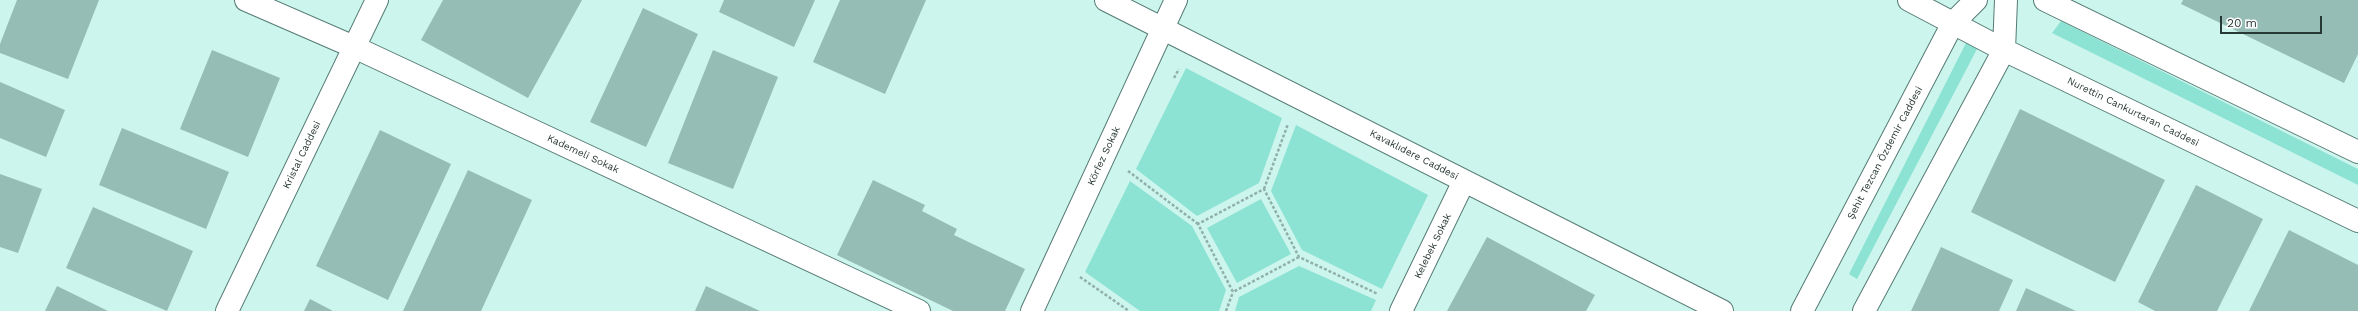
<!DOCTYPE html>
<meta charset="utf-8">
<style>
body{margin:0}
#map{position:relative;width:2358px;height:311px;overflow:hidden;background:#ccf5ed;font-family:"Work Sans",sans-serif}
canvas{display:block}
.scale{position:absolute;left:2220px;top:16px;width:102px;height:18px;box-sizing:border-box;border:2px solid #283835;border-top:0;padding-left:5px;font-size:12px;line-height:14px;white-space:nowrap;color:#283835;-webkit-text-stroke:3px #fff;paint-order:stroke}
</style>
<div id="map">
<canvas width="2358" height="311"></canvas>
<div class="scale">20 m</div>
</div>
<script>
const ctx = document.querySelector('canvas').getContext('2d');
ctx.lineJoin = 'round';
function paint(path, color) {
  ctx.fillStyle = color;
  ctx.fill(path, 'evenodd');
}
function trace(path, color, width, dash) {
  ctx.strokeStyle = color;
  ctx.lineWidth = width;
  ctx.lineCap = dash ? 'butt' : 'round';
  ctx.setLineDash(dash || []);
  ctx.stroke(path);
}
function write(font, color, halo, rows, align = 'center') {
  ctx.font = font + ' "Work Sans",sans-serif';
  ctx.lineWidth = 3;
  ctx.setLineDash([]);
  ctx.textBaseline = 'middle';
  ctx.strokeStyle = halo;
  ctx.fillStyle = color;
  for (const [text, x, y, turn = 0] of rows) {
    ctx.save();
    ctx.translate(x, y);
    ctx.rotate((+turn || 0) * Math.PI / 180);
    ctx.textAlign = isNaN(turn) ? turn : align;
    if (halo) ctx.strokeText(text, 0, 0);
    ctx.fillText(text, 0, 0);
    ctx.restore();
  }
}
const green = new Path2D(`
 M2061 21 2358 169V185L2052 33Z
 M1966 43 1977 49 1857 279 1849 274Z
 M1186 68 1282 118 1259 183 1197 216 1136 169Z
 M1296 125 1428 195 1382 289 1302 250 1271 191Z
 M1130 181 1192 226 1226 290 1219 311H1140L1085 272Z
 M1261 199 1291 254 1237 283 1207 228Z
 M1299 266 1376 300 1371 311H1235L1239 297Z`);
const building = new Path2D(`
 M17 0H99L68 79 0 53V44Z
 M443 0H582L528 98 421 40Z
 M724 0H815L794 47 719 12Z
 M840 0H926L885 94 813 62Z
 M2183 0H2358V54L2344 83 2181 4Z
 M643 8 698 34 646 147 590 122Z
 M212 50 280 78 248 157 180 129Z
 M713 50 778 77 733 189 668 163Z
 M0 82 65 110 46 157 0 138Z
 M2020 109 2165 180 2115 282 1971 212Z
 M122 128 229 172 206 229 99 185Z
 M380 130 451 164 388 300 316 266Z
 M468 170 532 200 481 311H403Z
 M0 174 42 189 18 253 0 247Z
 M873 180 925 205 922 211 957 229 954 235 1025 269 1005 311H953L837 255Z
 M2196 185 2263 219 2217 311H2155L2138 302Z
 M93 207 193 251 167 311 66 268Z
 M2289 230 2358 265V311H2249Z
 M1487 237 1595 295 1586 311H1447Z
 M1941 247 2013 280 1999 311H1911Z
 M57 286 108 311H45Z
 M706 286 760 311H695Z
 M2026 288 2076 311H2016Z
 M310 299 333 311H304Z`);
const path = new Path2D(`
 M1174 78 1179 69
 M1128 171 1198 224
 M1264 189 1288 124
 M1299 257 1233 292 1198 224 1264 189 1299 257 1378 294
 M1080 277 1129 311
 M1226 311 1233 292`);
const minor = new Path2D(`
 M246 0 354 47 919 311
 M1106 0 1722 311
 M1909 0 2004 50 2358 221
 M2045 0 2358 152
 M227 311 377 0
 M1032 311 1176 0
 M1401 311 1464 181
 M1802 311 1953 23 1976 0
 M1864 311 2004 50 2006 0`);
const streetNames = [
 ["Nurettin Cankurtaran Caddesi",2133,112,26],
 ["Şehit Tezcan Özdemir Caddesi",1885,153,-62],
 ["Kademeli Sokak",583,154,25],
 ["Kristal Caddesi",302,155,-64],
 ["Kavaklıdere Caddesi",1414,155,27],
 ["Körfez Sokak",1104,156,-65],
 ["Kelebek Sokak",1433,246,-64]
];
paint(green, '#8de3d3');
paint(building, '#95bdb5');
trace(minor, '#557b74', 24);
trace(path, '#90b0a9', 2.5, [3, 2]);
trace(minor, '#fff', 22);
write('10px', '#283835', '#fff', streetNames);
</script>
